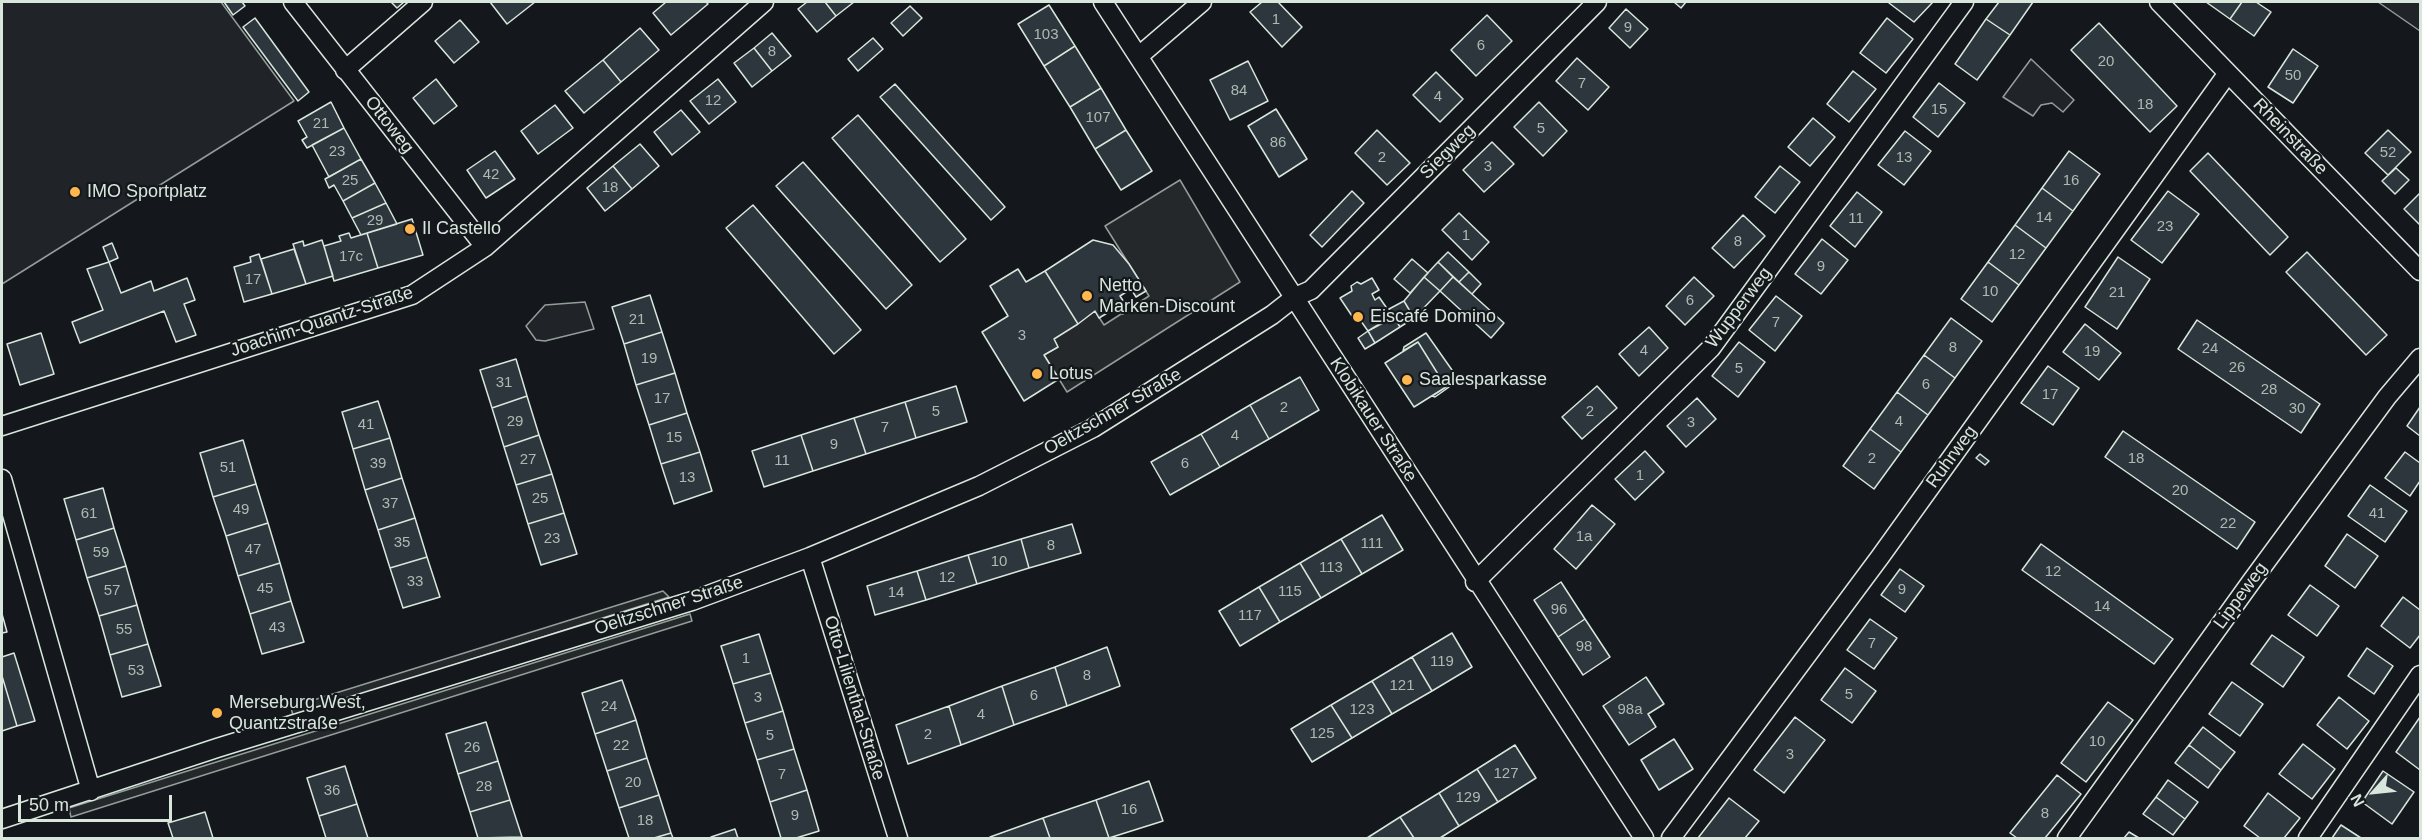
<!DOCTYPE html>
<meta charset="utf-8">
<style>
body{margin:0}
#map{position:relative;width:2422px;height:840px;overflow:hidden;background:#14181c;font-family:Helvetica,sans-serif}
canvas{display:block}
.frame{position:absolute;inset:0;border:3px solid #d8e6dc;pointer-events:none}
.north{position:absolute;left:2344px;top:762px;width:60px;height:60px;-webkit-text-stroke:4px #14181c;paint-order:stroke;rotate:243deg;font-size:16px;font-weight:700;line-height:24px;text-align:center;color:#d8e6dc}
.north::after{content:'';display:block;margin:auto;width:21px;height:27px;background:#d8e6dc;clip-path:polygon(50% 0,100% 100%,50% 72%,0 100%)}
.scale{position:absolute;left:18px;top:795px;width:154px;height:27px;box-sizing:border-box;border:3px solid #d8e6dc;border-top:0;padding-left:8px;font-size:18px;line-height:21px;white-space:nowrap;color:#d8e6dc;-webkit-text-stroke:4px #14181c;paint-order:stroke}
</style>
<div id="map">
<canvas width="2422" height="840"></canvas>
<div class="frame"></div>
<div class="north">N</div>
<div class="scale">50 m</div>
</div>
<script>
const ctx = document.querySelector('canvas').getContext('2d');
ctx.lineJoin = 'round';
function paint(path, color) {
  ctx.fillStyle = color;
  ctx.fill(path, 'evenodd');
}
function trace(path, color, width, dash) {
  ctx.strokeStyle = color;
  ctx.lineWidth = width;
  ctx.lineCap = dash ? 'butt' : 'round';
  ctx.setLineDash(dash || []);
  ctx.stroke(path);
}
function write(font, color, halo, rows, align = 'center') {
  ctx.font = font + ' Helvetica,sans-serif';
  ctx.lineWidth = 4.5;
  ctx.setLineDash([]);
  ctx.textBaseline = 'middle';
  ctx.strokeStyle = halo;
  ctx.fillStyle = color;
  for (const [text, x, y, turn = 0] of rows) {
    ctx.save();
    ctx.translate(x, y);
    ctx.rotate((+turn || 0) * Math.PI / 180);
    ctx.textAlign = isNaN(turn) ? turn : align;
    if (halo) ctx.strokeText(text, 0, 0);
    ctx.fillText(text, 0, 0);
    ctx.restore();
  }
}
const green = new Path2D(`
 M2 2H221L294 101 2 284Z
 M2378 2H2420V31Z
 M2031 59 2074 100 2063 112 2052 103 2041 105 2033 116 2003 97Z
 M585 302 594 329 545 341 536 340 526 326 545 305Z`);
const parking = new Path2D(`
 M1180 180 1240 282 1067 392 1044 355 1058 347 1054 339 1095 311 1104 325 1149 296 1105 226Z
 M663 591 669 597 293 716 291 707Z
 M690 614 692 621 71 817 69 808Z`);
const building = new Path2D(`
 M224 2H242L245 6 233 15Z
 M391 2H404L397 8Z
 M490 2H535L507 24Z
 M666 2H706L708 4 671 35 653 13Z
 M807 2H825L836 16 817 32 798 9Z
 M825 2H854L836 16Z
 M1262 2H1278L1302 27 1282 47 1250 12Z
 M1674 2H1686L1681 8Z
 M1890 2H1933L1914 22 1889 3Z
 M1999 2H2033L2010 35 1986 19Z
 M2206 2H2242L2230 19Z
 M2242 2H2256L2271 12 2254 36 2230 19Z
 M1049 5 1075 46 1044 66 1018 24Z
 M910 6 922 18 903 36 891 23Z
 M1626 9 1648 29 1630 48 1609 28Z
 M1487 15 1512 41 1476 76 1451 50Z
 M255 18 309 92 298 101 243 27Z
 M1887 18 1913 39 1886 73 1860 53Z
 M1986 19 2010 35 1977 80 1955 64Z
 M460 20 479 42 454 63 435 41Z
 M2099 23 2177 106 2150 132 2071 50Z
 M640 28 659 50 621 82 603 60Z
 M772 33 791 56 772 71 754 48Z
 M873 38 883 49 858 71 848 59Z
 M1075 46 1101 88 1070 107 1044 66Z
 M754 48 772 71 752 87 734 63Z
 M2293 49 2318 66 2293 103 2268 87Z
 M1577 58 1609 87 1588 110 1556 81Z
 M603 60 621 82 584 113 565 91Z
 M1248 61 1268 101 1230 120 1210 80Z
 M1853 71 1876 89 1849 122 1827 104Z
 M1436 72 1463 99 1440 122 1413 95Z
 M436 79 457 106 434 124 413 98Z
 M718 79 736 102 709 124 690 101Z
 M1939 83 1965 103 1938 137 1913 117Z
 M895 84 1005 207 991 220 880 97Z
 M1101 88 1126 130 1095 149 1070 107Z
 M331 102 344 128 307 148 302 140 307 137 298 121Z
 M1539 102 1567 131 1543 156 1514 127Z
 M555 105 573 128 538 154 521 131Z
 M1276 109 1307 159 1279 177 1248 126Z
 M681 110 700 132 672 155 654 132Z
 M858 115 966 239 940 262 832 138Z
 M1813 118 1835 137 1810 166 1788 147Z
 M344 128 361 159 329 177 312 145Z
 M1126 130 1152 171 1121 190 1095 149Z
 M1377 130 1410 163 1387 185 1355 153Z
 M2388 130 2411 152 2388 175 2365 153Z
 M1905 131 1931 151 1904 185 1878 165Z
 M1492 142 1514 164 1484 192 1463 170Z
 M640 144 659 166 632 189 613 166Z
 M495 151 515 179 486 198 467 170Z
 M2069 151 2100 174 2073 211 2042 188Z
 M2208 153 2288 237 2270 255 2190 171Z
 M361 159 375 183 343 201 334 185 329 188 325 179Z
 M803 162 912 285 886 309 776 186Z
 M613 166 632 189 605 211 587 188Z
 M1780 166 1800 182 1775 213 1755 197Z
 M2396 168 2409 180 2395 194 2382 181Z
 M375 183 386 203 352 218 343 201Z
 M2042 188 2073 211 2046 248 2015 225Z
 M1352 191 1364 203 1322 247 1310 235Z
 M2168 191 2199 214 2162 263 2131 240Z
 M1857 192 1882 212 1855 247 1830 226Z
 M2420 193V225L2404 209Z
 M386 203 397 224 361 235 352 218Z
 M753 205 861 330 834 354 726 228Z
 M1459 213 1489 242 1472 260 1442 230Z
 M1743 215 1765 236 1734 268 1712 248Z
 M412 219 423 255 378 268 367 233Z
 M2015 225 2046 248 2019 285 1988 262Z
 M349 233 351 238 367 233 378 268 334 281 324 246 341 241 339 236Z
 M1822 239 1848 260 1821 294 1795 274Z
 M322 240 333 276 306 284 293 244 303 241 304 246Z
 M1093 240 1113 245 1129 264 1146 291 1136 297 1131 289 1120 296 1129 310 1123 314 1114 309 1099 318 1095 311 1078 324 1045 271Z
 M112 243 118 258 109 262 103 247Z
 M294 249 306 284 272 294 261 259Z
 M1448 252 1469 272 1459 282 1438 262Z
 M2307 252 2387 335 2366 355 2286 272Z
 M259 254 272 294 244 302 234 267 251 262 250 257Z
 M2118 257 2150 279 2117 329 2085 307Z
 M1412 259 1428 273 1410 293 1394 279Z
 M109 262 121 293 151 281 154 291 187 278 195 300 184 304 196 335 176 342 164 311 80 343 72 322 103 310 87 269Z
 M1438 262 1453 277 1440 291 1424 277Z
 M1988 262 2019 285 1992 322 1961 299Z
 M1018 269 1026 282 1045 271 1078 324 1054 339 1058 347 1044 355 1059 379 1024 401 982 332 1008 316 990 286Z
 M1469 272 1481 284 1472 294 1459 282Z
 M1424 277 1440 291 1414 318 1404 301Z
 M1453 277 1504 323 1491 338 1440 291Z
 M1694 277 1714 296 1685 325 1666 306Z
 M1372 278 1379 290 1372 294 1375 300 1379 297 1386 307 1380 310 1386 320 1368 331 1358 317 1354 319 1340 298 1352 291 1351 286 1357 282 1361 284Z
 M650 295 662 332 624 344 612 307Z
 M1776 296 1802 316 1775 351 1749 330Z
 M1404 301 1414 318 1400 327 1389 309Z
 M1394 317 1400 327 1375 343 1368 331Z
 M1951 318 1982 341 1955 378 1924 355Z
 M2197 320 2320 404 2301 433 2178 349Z
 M2085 324 2121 353 2099 380 2063 352Z
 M1649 327 1668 348 1639 376 1619 354Z
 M1368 331 1375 343 1365 349 1358 338Z
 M662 332 675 373 636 385 624 344Z
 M41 333 54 374 20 385 7 344Z
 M1426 333 1459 380 1435 397 1432 396 1446 387 1418 342 1403 351 1404 347Z
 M1418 342 1446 387 1414 407 1385 363Z
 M1739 342 1765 362 1738 397 1712 376Z
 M1924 355 1955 378 1928 415 1897 392Z
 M516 359 527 396 492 408 480 370Z
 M2048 366 2079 388 2053 425 2021 403Z
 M675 373 687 413 649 425 636 385Z
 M1300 377 1319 410 1269 439 1250 405Z
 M956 386 967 422 916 438 905 402Z
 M1597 386 1617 408 1582 439 1562 417Z
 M1897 392 1928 415 1901 452 1870 429Z
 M527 396 539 435 504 447 492 408Z
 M1697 398 1716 419 1686 447 1667 426Z
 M378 401 390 438 353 449 342 412Z
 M905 402 916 438 866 454 854 418Z
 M1250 405 1269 439 1220 467 1201 434Z
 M2420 407V436L2407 426Z
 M687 413 700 452 661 464 649 425Z
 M854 418 866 454 813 471 801 435Z
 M1870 429 1901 452 1874 489 1843 466Z
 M2123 431 2255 522 2237 549 2105 457Z
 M1201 434 1220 467 1170 495 1151 462Z
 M539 435 552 474 516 485 504 447Z
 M801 435 813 471 764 487 752 451Z
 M390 438 402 478 365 490 353 449Z
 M243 440 256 484 213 497 200 453Z
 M1645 451 1664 472 1635 500 1615 479Z
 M700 452 712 491 674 504 661 464Z
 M2405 452 2420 463V481L2410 496 2385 478Z
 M1980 454 1989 461 1985 465 1976 458Z
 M552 474 564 513 528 524 516 485Z
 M402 478 415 518 378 530 365 490Z
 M256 484 268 523 226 536 213 497Z
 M2370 485 2407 511 2385 542 2348 516Z
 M103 488 114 528 76 540 64 499Z
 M1592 505 1615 524 1576 569 1554 549Z
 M564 513 577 554 541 565 528 524Z
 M1382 515 1403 550 1362 574 1341 539Z
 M415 518 427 557 390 568 378 530Z
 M268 523 280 563 238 576 226 536Z
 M1072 524 1081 553 1029 568 1021 539Z
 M114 528 126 566 87 578 76 540Z
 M2347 534 2378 556 2355 588 2325 566Z
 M1021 539 1029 568 977 584 968 555Z
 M1341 539 1362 574 1321 598 1300 563Z
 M2041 544 2173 639 2154 664 2022 570Z
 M968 555 977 584 926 600 917 571Z
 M427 557 440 597 403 608 390 568Z
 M280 563 291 601 250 614 238 576Z
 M1300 563 1321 598 1280 622 1259 587Z
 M126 566 137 605 99 616 87 578Z
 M1900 569 1924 586 1905 612 1881 595Z
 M917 571 926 600 875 615 867 586Z
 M1561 582 1585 619 1558 637 1534 600Z
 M2310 585 2339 606 2317 636 2288 615Z
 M1259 587 1280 622 1240 646 1219 611Z
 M2403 597 2420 610V635L2410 648 2381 626Z
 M291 601 304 642 262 654 250 614Z
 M137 605 148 644 110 655 99 616Z
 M2 614 7 632 2 633Z
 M1585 619 1610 657 1583 675 1558 637Z
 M1870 619 1897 638 1874 669 1847 650Z
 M1452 633 1472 667 1432 691 1412 657Z
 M759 634 771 673 733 684 721 646Z
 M2272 635 2304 657 2283 687 2251 664Z
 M148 644 161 686 122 697 110 655Z
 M1107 647 1120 686 1067 706 1055 667Z
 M2367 648 2393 666 2374 694 2348 676Z
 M14 653 35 721 17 726 2 676V657Z
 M1412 657 1432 691 1392 714 1372 681Z
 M1055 667 1067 706 1014 725 1002 686Z
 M1845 668 1876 691 1852 723 1821 700Z
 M771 673 783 711 745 723 733 684Z
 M2 676 17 726 2 731Z
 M1646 677 1664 704 1648 714 1656 727 1629 745 1603 706Z
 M622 680 636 720 595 734 582 693Z
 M1372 681 1392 714 1352 738 1331 705Z
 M2232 682 2263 704 2240 736 2209 714Z
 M1002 686 1014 725 961 745 949 706Z
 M2339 697 2369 721 2347 749 2317 725Z
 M2108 702 2133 720 2086 782 2061 763Z
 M1331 705 1352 738 1312 762 1291 729Z
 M949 706 961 745 908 764 896 725Z
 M783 711 794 749 757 760 745 723Z
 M1795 717 1825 740 1784 793 1754 770Z
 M2420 717V770L2396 752Z
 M636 720 647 758 607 771 595 734Z
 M486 722 498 761 458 774 446 734Z
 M2203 727 2235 752 2221 770 2189 745Z
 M1674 739 1693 769 1659 790 1641 760Z
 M2303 744 2335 769 2312 799 2279 774Z
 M1515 745 1536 778 1498 802 1477 769Z
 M2189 745 2221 770 2208 788 2175 763Z
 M794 749 807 790 770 802 757 760Z
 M647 758 659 795 619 808 607 771Z
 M498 761 510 800 470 812 458 774Z
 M345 766 357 804 319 816 307 778Z
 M1477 769 1498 802 1459 826 1439 793Z
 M2383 771 2414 792 2392 824 2362 802Z
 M2057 775 2081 794 2045 838H2017L2010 833Z
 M2168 780 2198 802 2185 819 2156 797Z
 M1149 781 1163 821 1109 838 1096 800Z
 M807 790 819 831 796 838H781L770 802Z
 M1439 793 1459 826 1440 838H1414L1400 817Z
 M2268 793 2300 818 2284 838H2260L2244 826Z
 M659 795 671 833 654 838H629L619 808Z
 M2156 797 2185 819 2173 835 2143 814Z
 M1729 798 1759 821 1745 838H1698Z
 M510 800 522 837 478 838 470 812Z
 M1096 800 1109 838H1050L1043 818Z
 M357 804 368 838H326L319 816Z
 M205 812 213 838H173L168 823Z
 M1400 817 1414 838H1367Z
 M1043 818 1050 838H990V837Z
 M2341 825 2361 838H2332Z
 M735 829 738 838H711V837Z
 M2129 832 2139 838H2124Z
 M671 833 673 838H654Z`);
const minor = new Path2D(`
 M293 2 485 247
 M1103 2 1644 838
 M2159 2 2420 271
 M1139 56 1202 2
 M345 70 423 2
 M2 426 412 295 485 247 764 2
 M2 479 91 791
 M810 557 898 838
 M1475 582 1711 348 1964 2
 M2 819 217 748 692 601 810 557 979 486 1093 428 1272 315 1295 297 1311 290 1597 2
 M1671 838 1880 557 2228 73
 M2067 838 2251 582 2387 397 2420 358
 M2308 838 2420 675`);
const markers = [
 [75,192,6,"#ffb74d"],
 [410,229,6,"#ffb74d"],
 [1087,296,6,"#ffb74d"],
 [1358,317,6,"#ffb74d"],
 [1037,374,6,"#ffb74d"],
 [1407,380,6,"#ffb74d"],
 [217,713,6,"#ffb74d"]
];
const numberNames = [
 ["1",1276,20],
 ["9",1628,28],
 ["103",1046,35],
 ["6",1481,46],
 ["8",772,52],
 ["20",2106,62],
 ["50",2293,76],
 ["7",1582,84],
 ["84",1239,91],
 ["4",1438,97],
 ["12",713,101],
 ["18",2145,105],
 ["15",1939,110],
 ["107",1098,118],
 ["21",321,124],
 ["5",1541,129],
 ["86",1278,143],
 ["23",337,152],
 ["52",2388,153],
 ["2",1382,158],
 ["13",1904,158],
 ["3",1488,167],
 ["42",491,175],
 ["25",350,181],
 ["16",2071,181],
 ["18",610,188],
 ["14",2044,218],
 ["11",1856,219],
 ["29",375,221],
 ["23",2165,227],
 ["1",1466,236],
 ["8",1738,242],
 ["12",2017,255],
 ["17c",351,257],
 ["9",1821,267],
 ["17",253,280],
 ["10",1990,292],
 ["21",2117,293],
 ["6",1690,301],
 ["21",637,320],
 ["7",1776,323],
 ["3",1022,336],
 ["8",1953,348],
 ["24",2210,349],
 ["4",1644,351],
 ["19",2092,352],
 ["19",649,359],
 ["26",2237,368],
 ["5",1739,369],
 ["31",504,383],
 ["6",1926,385],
 ["28",2269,390],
 ["17",2050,395],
 ["17",662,399],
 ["2",1284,408],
 ["30",2297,409],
 ["5",936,412],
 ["2",1590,412],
 ["29",515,422],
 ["4",1899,422],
 ["3",1691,423],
 ["41",366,425],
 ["7",885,428],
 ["4",1235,436],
 ["15",674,438],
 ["9",834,445],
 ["2",1872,459],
 ["18",2136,459],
 ["27",528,460],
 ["11",782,461],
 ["39",378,464],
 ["6",1185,464],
 ["51",228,468],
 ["1",1640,476],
 ["13",687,478],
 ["20",2180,491],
 ["25",540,499],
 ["37",390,504],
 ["49",241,510],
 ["61",89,514],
 ["41",2377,514],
 ["22",2228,524],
 ["1a",1584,537],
 ["23",552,539],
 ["35",402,543],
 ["111",1372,544],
 ["8",1051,546],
 ["47",253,550],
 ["59",101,553],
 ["10",999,562],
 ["113",1331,568],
 ["12",2053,572],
 ["12",947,578],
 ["33",415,582],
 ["45",265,589],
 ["9",1902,590],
 ["57",112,591],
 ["115",1290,592],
 ["14",896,593],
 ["14",2102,607],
 ["96",1559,610],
 ["117",1250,616],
 ["43",277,628],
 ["55",124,630],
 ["7",1872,644],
 ["98",1584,647],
 ["1",746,659],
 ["119",1442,662],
 ["53",136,671],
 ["8",1087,676],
 ["121",1402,686],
 ["5",1849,695],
 ["6",1034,696],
 ["3",758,698],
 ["24",609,707],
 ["123",1362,710],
 ["98a",1630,710],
 ["4",981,715],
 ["125",1322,734],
 ["2",928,735],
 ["5",770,736],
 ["10",2097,742],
 ["22",621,746],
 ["26",472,748],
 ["3",1790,755],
 ["127",1506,774],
 ["7",782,775],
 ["20",633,783],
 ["28",484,787],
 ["36",332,791],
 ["129",1468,798],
 ["16",1129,810],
 ["8",2045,814],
 ["9",795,816],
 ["18",645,821]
];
const streetNames = [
 ["Ottoweg",389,125,52],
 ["Rheinstraße",2290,137,46],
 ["Siegweg",1448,152,-45],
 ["Wupperweg",1739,308,-53],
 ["Joachim-Quantz-Straße",322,322,-18],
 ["Oeltzschner Straße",1113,412,-30],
 ["Klobikauer Straße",1373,420,57],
 ["Ruhrweg",1952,457,-54],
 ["Lippeweg",2241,596,-54],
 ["Oeltzschner Straße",669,606,-18],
 ["Otto-Lilienthal-Straße",854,698,73]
];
const poiNames = [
 ["IMO Sportplatz",87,192],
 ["Il Castello",422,229],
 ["Netto",1099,286],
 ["Marken-Discount",1099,307],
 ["Eiscafé Domino",1370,317],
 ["Lotus",1049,374],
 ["Saalesparkasse",1419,380],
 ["Merseburg West,",229,703],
 ["Quantzstraße",229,724]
];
paint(green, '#202428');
trace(green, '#939e99', 1.5);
paint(parking, '#24282b');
trace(parking, '#939e99', 1.5);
paint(building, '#2c363c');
trace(building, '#d8e6dc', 1.5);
trace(minor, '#d8e6dc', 21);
trace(minor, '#14181c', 18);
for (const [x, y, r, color] of markers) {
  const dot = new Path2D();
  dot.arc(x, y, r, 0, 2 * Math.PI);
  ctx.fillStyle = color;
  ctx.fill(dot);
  trace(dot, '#14181c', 2);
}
write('15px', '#adbab4', null, numberNames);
write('18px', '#d8e6dc', '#14181c', streetNames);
write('18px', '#d8e6dc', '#14181c', poiNames, 'left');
</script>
